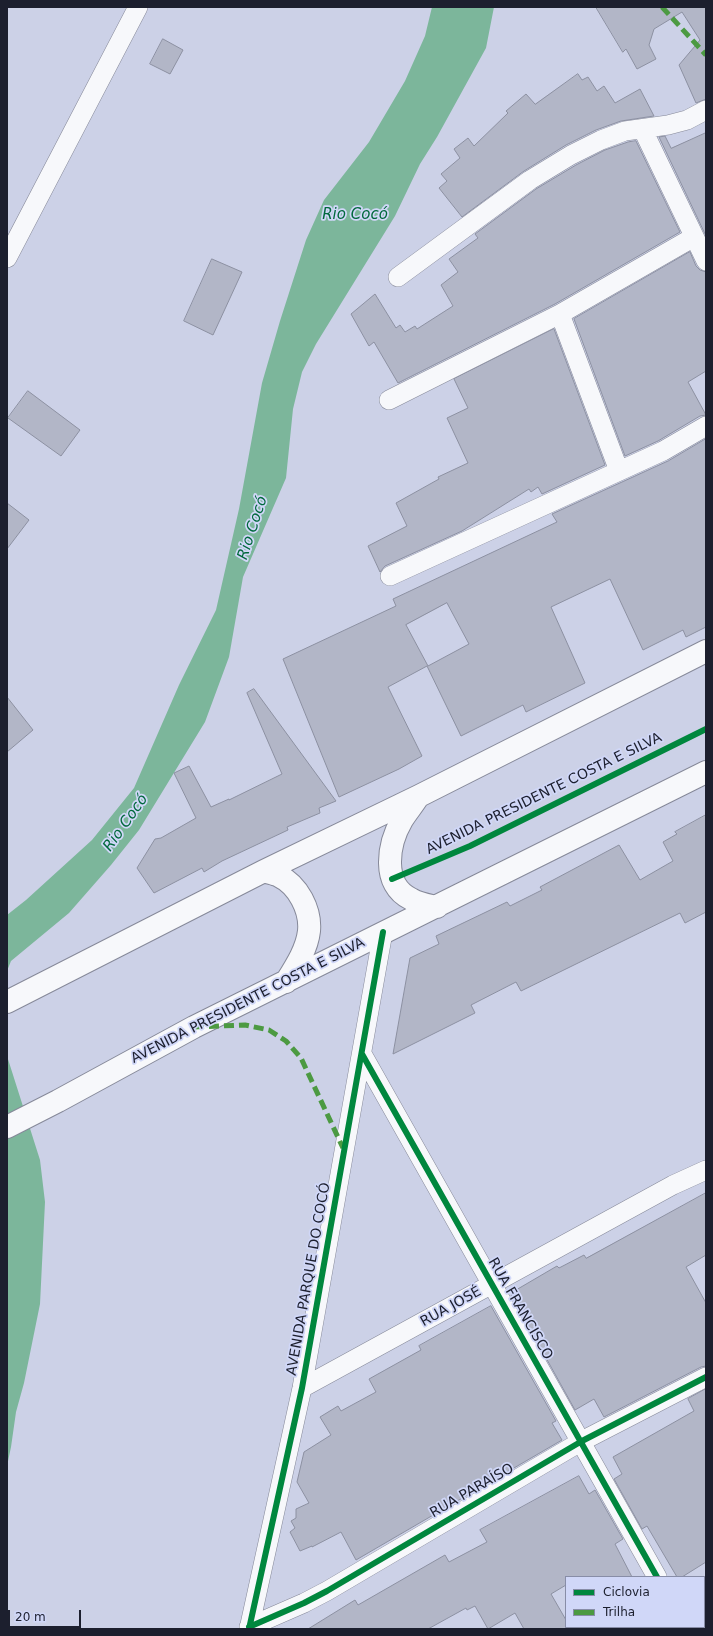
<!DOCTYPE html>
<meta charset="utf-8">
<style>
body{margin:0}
#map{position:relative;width:713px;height:1636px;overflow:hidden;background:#ccd1e7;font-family:"DejaVu Sans",sans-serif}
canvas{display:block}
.frame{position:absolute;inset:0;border:8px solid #1c1f2e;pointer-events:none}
.legend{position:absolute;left:565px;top:1576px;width:140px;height:52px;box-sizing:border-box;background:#d0d7f8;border:1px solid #888da7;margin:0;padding:5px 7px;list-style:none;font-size:12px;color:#1c1f2e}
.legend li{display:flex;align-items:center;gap:8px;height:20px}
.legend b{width:20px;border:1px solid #888da7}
.scale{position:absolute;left:8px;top:1610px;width:73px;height:18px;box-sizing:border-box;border:2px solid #1c1f2e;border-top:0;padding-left:5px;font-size:12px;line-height:14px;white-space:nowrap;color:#1c1f2e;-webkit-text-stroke:3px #d0d7f8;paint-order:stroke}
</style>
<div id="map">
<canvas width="713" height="1636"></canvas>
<div class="frame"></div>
<ul class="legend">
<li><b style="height:5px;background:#00873e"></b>Ciclovia</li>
<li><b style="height:5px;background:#4c9a42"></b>Trilha</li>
</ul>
<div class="scale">20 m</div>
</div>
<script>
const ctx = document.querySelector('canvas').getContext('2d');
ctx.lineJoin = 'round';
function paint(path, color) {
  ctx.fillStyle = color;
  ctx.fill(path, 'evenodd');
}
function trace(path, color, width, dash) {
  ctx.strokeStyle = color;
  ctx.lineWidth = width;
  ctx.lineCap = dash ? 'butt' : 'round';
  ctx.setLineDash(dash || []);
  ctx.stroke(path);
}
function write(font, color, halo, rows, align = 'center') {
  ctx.font = font + ' "DejaVu Sans",sans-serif';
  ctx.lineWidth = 3.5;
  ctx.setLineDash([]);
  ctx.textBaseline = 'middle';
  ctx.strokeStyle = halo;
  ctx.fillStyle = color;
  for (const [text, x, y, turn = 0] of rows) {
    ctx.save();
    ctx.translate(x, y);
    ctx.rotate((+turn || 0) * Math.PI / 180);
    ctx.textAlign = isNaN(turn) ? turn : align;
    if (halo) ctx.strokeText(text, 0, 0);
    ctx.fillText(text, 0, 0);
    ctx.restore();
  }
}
const water = new Path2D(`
 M432 7H494L486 48 437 137 420 164 395 216 316 344 302 372 293 409 286 478 243 577 229 657 205 722 139 830 111 865 69 913 11 961 7 971V915L26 900 92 840 134 788 179 685 216 610 239 509 262 383 280 321 306 240 324 200 369 142 405 81 425 36Z
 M7 1056 40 1160 45 1202 40 1304 24 1383 16 1412 11 1447 7 1466Z`);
const building = new Path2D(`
 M596 7H706V99L696 103 679 65 700 40 682 12 654 29 649 45 656 59 637 69 626 49 623 52Z
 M163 39 183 50 170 74 150 64Z
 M578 74 582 80 588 77 597 91 604 86 615 103 640 89 654 116 621 121 596 130 566 145 524 171 462 217 439 188 447 181 441 174 460 158 454 149 468 138 474 146 508 113 506 111 526 94 535 104Z
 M706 133V236L659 137 665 136 671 148Z
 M636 141 680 232 555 304 398 383 374 342 369 346 351 314 375 294 396 328 400 325 405 332 415 326 417 329 453 306 441 285 458 272 449 259 478 238 475 234 536 189 576 165 605 150 628 142Z
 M690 252 696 266 700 270 706 272V371L688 382 706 415 700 416 658 441 625 456 574 319Z
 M212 259 242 272 213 335 184 321Z
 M554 329 605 465 542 494 538 487 531 492 529 489 462 531 385 566 380 572 368 546 407 526 396 503 439 479 438 477 468 463 447 418 468 408 454 379Z
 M28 391 80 430 61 456 8 418Z
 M706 439V627L686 637 683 630 643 650 610 579 551 607 585 683 526 712 523 705 461 736 427 666 388 687 422 756 399 769 339 797 283 659 396 606 393 599 557 522 552 514 668 461ZM447 603 469 644 428 666 406 625Z
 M7 503 29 520 7 549Z
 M254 689 336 801 319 808 320 813 287 827 288 830 222 861 204 872 202 868 154 893 137 868 155 839 161 838 196 818 174 773 189 766 211 807 229 799V800L282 774 247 693Z
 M7 697 33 730 7 752Z
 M706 815V912L685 923 680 913 521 991 516 982 471 1005 475 1013 393 1054 410 958 439 944 436 936 507 902 510 906 542 890 540 887 619 845 640 880 673 861 663 842 677 834 675 832Z
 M706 1193V1255L686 1267 706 1303V1366L701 1367 604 1417 594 1399 575 1410 511 1295 517 1291 516 1290 557 1266 559 1268 584 1255 586 1258Z
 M491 1306 556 1421 552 1423 562 1440 356 1560 341 1532 312 1547V1546L300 1551 290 1532 295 1528 291 1521 296 1518V1509L309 1503 297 1482 304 1452 331 1435 320 1417 338 1406 341 1411 376 1392 369 1379 421 1350 419 1346Z
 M706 1389V1562L682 1577H677L647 1526 642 1529 614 1479 622 1474 613 1457 694 1411 688 1399Z
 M579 1476 589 1494 595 1490 623 1539 615 1544 632 1577H566V1585L551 1594 566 1620V1627H570L571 1629H524L515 1613 488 1629 475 1606 467 1610 466 1608 428 1629H308L355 1600 358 1605 445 1555 449 1562 487 1542 480 1530Z`);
const minor = new Path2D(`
 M643 130 706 261
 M7 258 138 7
 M398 277 530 180 571 155 601 140 625 131 668 125 687 120 706 110
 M560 314 619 471
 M389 400 560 314 694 237
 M390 576 663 451 706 426
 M362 1054 657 1577
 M302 1388 673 1185 706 1170
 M704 1602 706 1601
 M249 1627 304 1603 327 1591 582 1441 706 1377
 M685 1627 686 1629
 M249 1629 302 1388 383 932
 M656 1629 659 1627`);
const primary = new Path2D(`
 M418 797C413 805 407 812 402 820 388 844 381 885 411 899 419 904 428 905 437 907
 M264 871C269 873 275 874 279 876 298 885 311 910 309 931 307 949 296 966 286 982
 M7 1002 264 871 419 796 706 651
 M7 1127 58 1101 194 1027 706 772`);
const quiet = new Path2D(`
 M662 7 706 55
 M194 1027 245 1025 269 1030 286 1041 301 1058 343 1148`);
const cycleway = new Path2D(`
 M392 879 470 846 706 729
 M362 1054 657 1577
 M249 1627 304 1603 327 1591 582 1441 706 1377
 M249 1629 302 1388 383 932`);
const streetNames = [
 ["AVENIDA PRESIDENTE COSTA E SILVA",544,794,-26],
 ["AVENIDA PRESIDENTE COSTA E SILVA",248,1001,-27],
 ["AVENIDA PARQUE DO COCÓ",309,1279,-80],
 ["RUA JOSÉ",451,1307,-29],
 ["RUA FRANCISCO",520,1309,60],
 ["RUA PARAÍSO",472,1491,-30]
];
const waterNames = [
 ["Rio Cocó",355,215],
 ["Rio Cocó",253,528,-72],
 ["Rio Cocó",126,823,-55]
];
paint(water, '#7cb69b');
paint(building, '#b2b6c7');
trace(building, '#8c90a1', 1);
trace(minor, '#868999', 20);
trace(primary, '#868999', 24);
trace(minor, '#f7f8fb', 19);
trace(primary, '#f7f8fb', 22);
trace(quiet, '#4c9a42', 5, [10, 5]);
trace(cycleway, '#00873e', 6);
write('14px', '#1c1f2e', '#d0d7f8', streetNames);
write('italic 15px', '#00693c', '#d0d7f8', waterNames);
</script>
